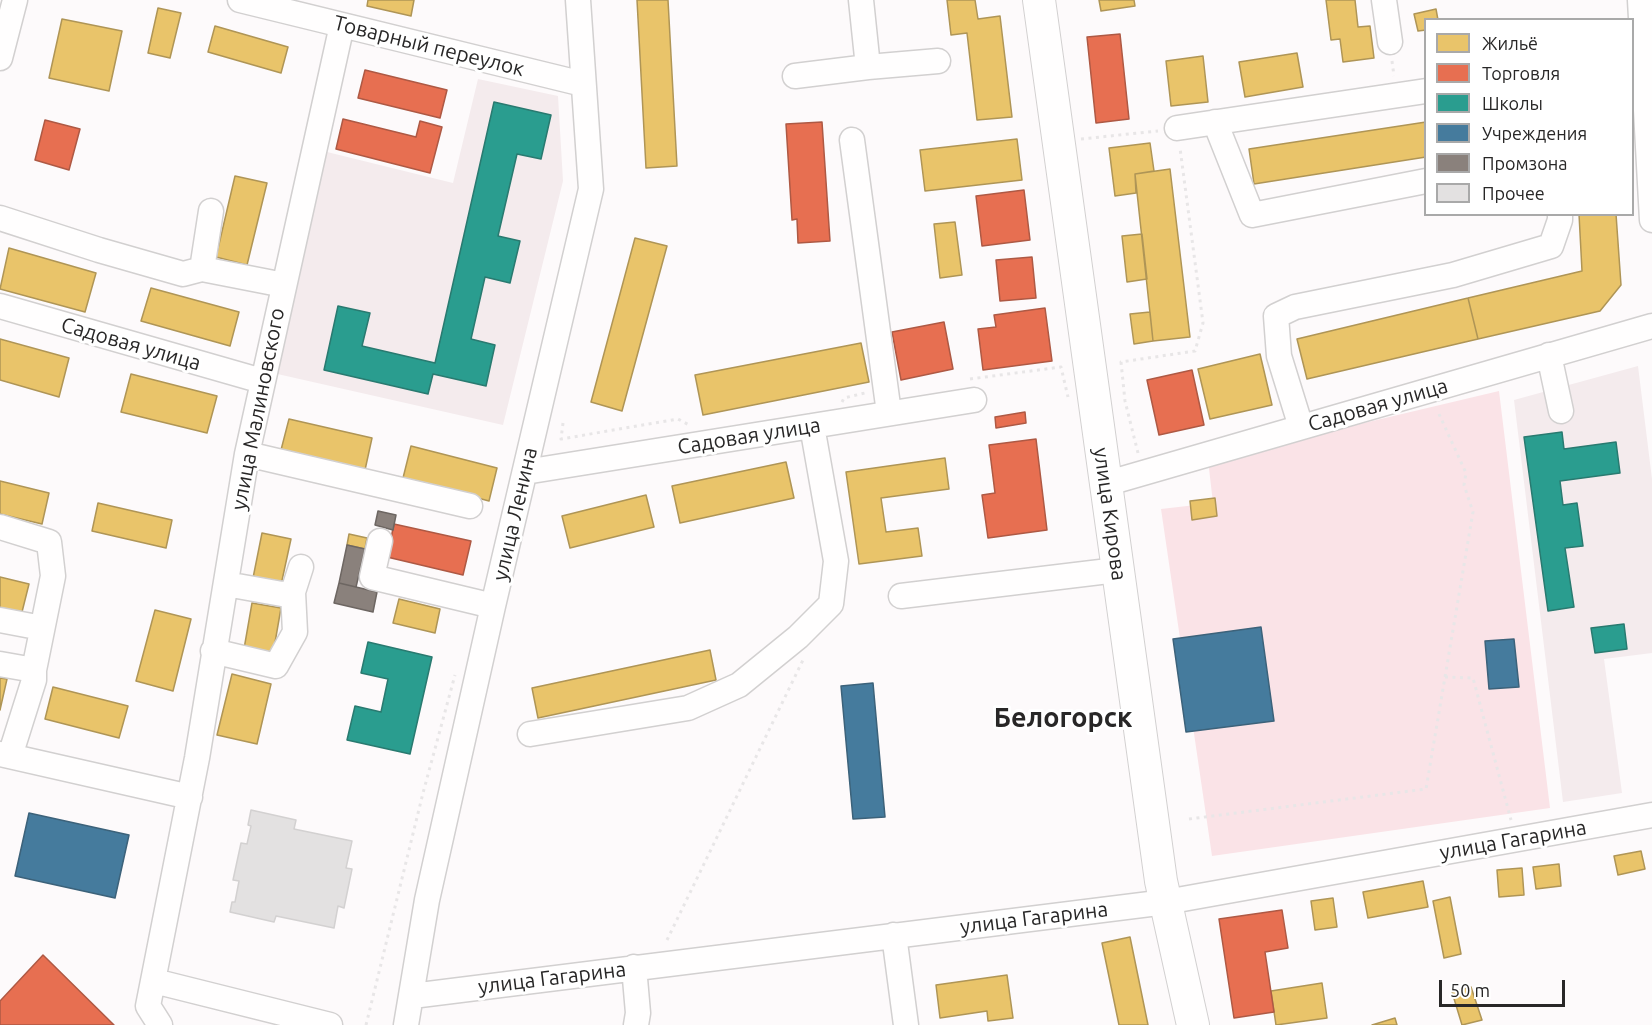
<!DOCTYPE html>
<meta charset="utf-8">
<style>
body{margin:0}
#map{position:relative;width:1652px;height:1025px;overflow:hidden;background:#fdfafb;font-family:Ubuntu,sans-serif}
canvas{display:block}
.legend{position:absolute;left:1424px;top:18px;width:210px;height:198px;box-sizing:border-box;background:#fff;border:2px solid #a9a9a9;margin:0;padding:8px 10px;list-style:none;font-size:18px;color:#282727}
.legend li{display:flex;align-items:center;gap:12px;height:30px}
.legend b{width:30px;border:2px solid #a9a9a9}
.scale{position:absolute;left:1439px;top:980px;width:126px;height:27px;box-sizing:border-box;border:3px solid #282727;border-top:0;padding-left:8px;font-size:18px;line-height:21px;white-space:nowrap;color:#282727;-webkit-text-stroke:4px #fff;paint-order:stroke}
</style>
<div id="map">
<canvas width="1652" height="1025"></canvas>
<ul class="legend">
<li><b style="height:16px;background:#e9c46a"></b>Жильё</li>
<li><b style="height:16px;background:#e76f51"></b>Торговля</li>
<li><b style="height:16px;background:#2a9d8f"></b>Школы</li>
<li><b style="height:16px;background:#457b9d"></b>Учреждения</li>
<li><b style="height:16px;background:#8a817c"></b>Промзона</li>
<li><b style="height:16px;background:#e3e1e1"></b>Прочее</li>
</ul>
<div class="scale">50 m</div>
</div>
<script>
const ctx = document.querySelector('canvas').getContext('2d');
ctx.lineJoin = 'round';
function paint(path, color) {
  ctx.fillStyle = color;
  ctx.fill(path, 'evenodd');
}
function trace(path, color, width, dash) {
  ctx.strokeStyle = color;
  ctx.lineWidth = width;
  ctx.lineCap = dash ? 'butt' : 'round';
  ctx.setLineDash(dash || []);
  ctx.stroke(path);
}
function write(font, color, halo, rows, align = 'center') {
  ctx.font = font + ' Ubuntu,sans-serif';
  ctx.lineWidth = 6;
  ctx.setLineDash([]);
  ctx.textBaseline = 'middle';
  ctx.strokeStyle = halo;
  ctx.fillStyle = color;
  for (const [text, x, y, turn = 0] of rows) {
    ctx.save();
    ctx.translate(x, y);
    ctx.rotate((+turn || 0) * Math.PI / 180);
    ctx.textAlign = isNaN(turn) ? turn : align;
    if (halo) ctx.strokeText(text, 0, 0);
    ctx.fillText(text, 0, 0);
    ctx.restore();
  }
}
const built = new Path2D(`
 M478 79 558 96 563 181 503 425 273 373 323 151 453 183Z
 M1638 366 1652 479V653L1604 659 1622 793 1563 802 1514 400Z`);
const green = new Path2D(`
 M1499 391 1550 808 1212 856 1161 509 1213 503 1208 460Z`);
const homes = new Path2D(`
 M368 0H414L411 16 367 6Z
 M637 0H668L677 166 646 168Z
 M947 0H975L978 19 1000 16 1012 117 977 120 967 33 951 35Z
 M1099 0H1134L1135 6 1101 11Z
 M1326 0H1355L1358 27 1370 26 1374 58 1343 62 1340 39 1331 40Z
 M158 8 181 13 170 58 148 53Z
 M1436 9 1438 20H1426V30L1418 31 1414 14Z
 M62 19 122 31 109 91 49 78Z
 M215 26 288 47 281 73 208 52Z
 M1297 53 1303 87 1245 97 1239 62Z
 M1203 56 1208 102 1171 106 1166 61Z
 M1426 122V157L1254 184 1249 149Z
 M1017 139 1022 180 925 191 920 150Z
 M1150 143 1154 171 1135 174 1136 193 1115 196 1109 148Z
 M1170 169 1190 337 1153 341 1135 174Z
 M235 176 267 183 247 265 216 257Z
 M1579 214H1616L1621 285 1600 311 1478 339 1468 298 1582 271Z
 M955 222 962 275 940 278 934 224Z
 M1142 234 1147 279 1127 282 1122 236Z
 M635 238 667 246 622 411 591 402Z
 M9 248 96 273 85 312 0 289Z
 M151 288 239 312 230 346 141 321Z
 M1468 298 1478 339 1307 379 1297 339Z
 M1150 312 1153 341 1134 344 1130 314Z
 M0 339 69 358 59 397 0 380Z
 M861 343 869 382 703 415 695 375Z
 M1260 354 1272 405 1210 419 1198 369Z
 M131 374 217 396 207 433 121 412Z
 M289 419 372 438 365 470 281 450Z
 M411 446 497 468 489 501 403 478Z
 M945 458 949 489 881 498 886 532 918 528 922 556 859 564 846 472Z
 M786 462 794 498 680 523 672 486Z
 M0 481 49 493 42 524 0 514Z
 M646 495 654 527 570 548 562 516Z
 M1215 498 1217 516 1192 520 1190 501Z
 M98 503 172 520 166 548 92 531Z
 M262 533 291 539 281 585 253 578Z
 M349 534 367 538 365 549 347 545Z
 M0 577 29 584 21 616 0 610Z
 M399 599 440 609 435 633 393 623Z
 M252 603 281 608 273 654 244 649Z
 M155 610 191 619 173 691 136 681Z
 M710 650 716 680 538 718 532 688Z
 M232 674 271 684 257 744 217 735Z
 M0 678 7 679 0 710Z
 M53 687 128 706 119 738 45 719Z
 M1641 851 1645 869 1618 875 1614 856Z
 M1559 864 1561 886 1536 889 1533 867Z
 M1522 868 1524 895 1499 897 1497 870Z
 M1423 881 1428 907 1368 918 1363 892Z
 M1450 897 1461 954 1444 958 1433 901Z
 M1333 898 1337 927 1315 930 1311 901Z
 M1130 937 1148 1025H1119L1102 943Z
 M1007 975 1013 1018 988 1021 987 1011 940 1018 936 985Z
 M1322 983 1327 1018 1276 1025 1271 991Z
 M1471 987 1482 1020 1462 1025 1452 992Z
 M1395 1018 1397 1025H1372Z`);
const shops = new Path2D(`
 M1120 34 1129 119 1096 123 1087 37Z
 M365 70 447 90 440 118 358 98Z
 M343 119 416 137 420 121 442 127 430 173 336 149Z
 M45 120 80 129 69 170 35 160Z
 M822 122 830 241 798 243 797 219 792 220 786 124Z
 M1024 190 1030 240 982 246 976 196Z
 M1032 257 1036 298 1000 301 996 260Z
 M1045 308 1052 361 983 370 978 329 996 327 994 315Z
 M944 322 953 369 901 380 892 332Z
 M1192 370 1204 425 1159 435 1147 380Z
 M1025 412 1026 423 996 428 995 417Z
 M1036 439 1047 530 988 538 982 495 995 493 989 445Z
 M394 524 471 541 463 575 387 557Z
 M1282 910 1288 948 1265 952 1274 1012 1234 1018 1219 919Z
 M43 955 114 1025H0V1001Z`);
const schools = new Path2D(`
 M494 102 551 115 541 159 517 154 498 236 520 241 510 283 485 277 471 339 495 345 486 386 433 374 428 394 324 370 338 306 370 313 362 346 435 363Z
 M1562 432 1564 449 1616 442 1620 473 1560 481 1563 505 1577 503 1583 546 1565 548 1574 607 1548 611 1524 437Z
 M1624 624 1627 649 1595 653 1591 628Z
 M368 642 432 657 410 754 347 740 355 706 381 712 388 679 361 673Z`);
const public = new Path2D(`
 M1261 627 1274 721 1186 732 1173 639Z
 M1514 639 1519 687 1489 689 1485 641Z
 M873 683 885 817 853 819 841 686Z
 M29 813 129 835 115 898 15 876Z`);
const industry = new Path2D(`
 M378 511 396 515 393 530 375 525Z
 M347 545 365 549 356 587 339 583Z
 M339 583 377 592 373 612 334 603Z`);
const building = new Path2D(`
 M251 810 296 820 294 829 352 841 346 868 352 869 344 908 338 906 334 928 276 916 274 922 230 912 232 902H235L239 881 233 880 241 843 247 844 251 826 248 825Z`);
const path = new Path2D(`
 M1392 61 1394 76
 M1081 139 1158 131
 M970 379 1061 367 1068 397
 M842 402 844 398 865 393
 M563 423 561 439 678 419 691 426
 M1138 453 1125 401 1121 362 1195 351 1203 323 1180 148
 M1445 677 1473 678 1511 820
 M1189 819 1426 789 1473 512 1464 485 1466 473 1439 414
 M667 940 804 658
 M366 1025 423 793 455 675`);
const minor = new Path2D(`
 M240 0 583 84
 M861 0 868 67
 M1384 0 1390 42
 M1640 0 1652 220
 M0 58 15 0
 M795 76 868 67 938 61
 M1215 122 1252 215 1426 181
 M1177 128 1426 91
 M852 140 889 413
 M211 211 202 269 284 285
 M0 218 99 250 183 274 202 269
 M0 306 262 381
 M1549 355 1561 411
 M1301 427 1279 356 1276 316 1295 307 1453 275 1551 246 1560 220V214
 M247 454 470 506
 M525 472 974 400
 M1105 484 1652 326
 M0 527 49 542 53 576 34 670V680L10 756
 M380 541 372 577 493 606
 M226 584 282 594 293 592 301 567
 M901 596 1117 570
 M0 620 42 628
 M213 651 276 666 295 632 293 592
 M0 664 34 670
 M530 734 688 708 739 685 798 637 831 604 836 561 812 426
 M0 754 190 797
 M894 935 906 1025
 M634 967 638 1013 636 1025
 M154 981 330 1025
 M412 996 1166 902 1652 815
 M160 1025 148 1006 197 758 247 454 342 25
 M406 1025 427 900 493 606 591 189 578 0`);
const major = new Path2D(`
 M1039 0 1161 881 1193 1025`);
const streetNames = [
 ["Товарный переулок",429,46,14],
 ["Садовая улица",131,344,16],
 ["Садовая улица",1378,405,-16],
 ["улица Малиновского",258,409,-79],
 ["Садовая улица",749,436,-9],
 ["улица Ленина",515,514,-77],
 ["улица Кирова",1110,514,82],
 ["улица Гагарина",1513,840,-10],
 ["улица Гагарина",1034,918,-7],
 ["улица Гагарина",552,978,-7]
];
const districtNames = [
 ["Белогорск",1063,718]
];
paint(built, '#f4ebed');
paint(green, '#fae3e7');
paint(homes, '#e9c46a');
trace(homes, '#af9556', 1.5);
paint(shops, '#e76f51');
trace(shops, '#ae5944', 1.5);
paint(schools, '#2a9d8f');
trace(schools, '#297a70', 1.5);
paint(public, '#457b9d');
trace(public, '#3c627a', 1.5);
paint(industry, '#8a817c');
trace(industry, '#6d6662', 1.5);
paint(building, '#e3e1e1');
trace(building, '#d3d1d1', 1.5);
trace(minor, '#d2d0d0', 27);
trace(major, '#d2d0d0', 34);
trace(path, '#e8e6e7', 3, [3, 4.5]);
trace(minor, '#fffefe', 24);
trace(major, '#fffefe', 32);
write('21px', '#282727', '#fff', streetNames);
write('bold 27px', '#282727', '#fff', districtNames);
</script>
